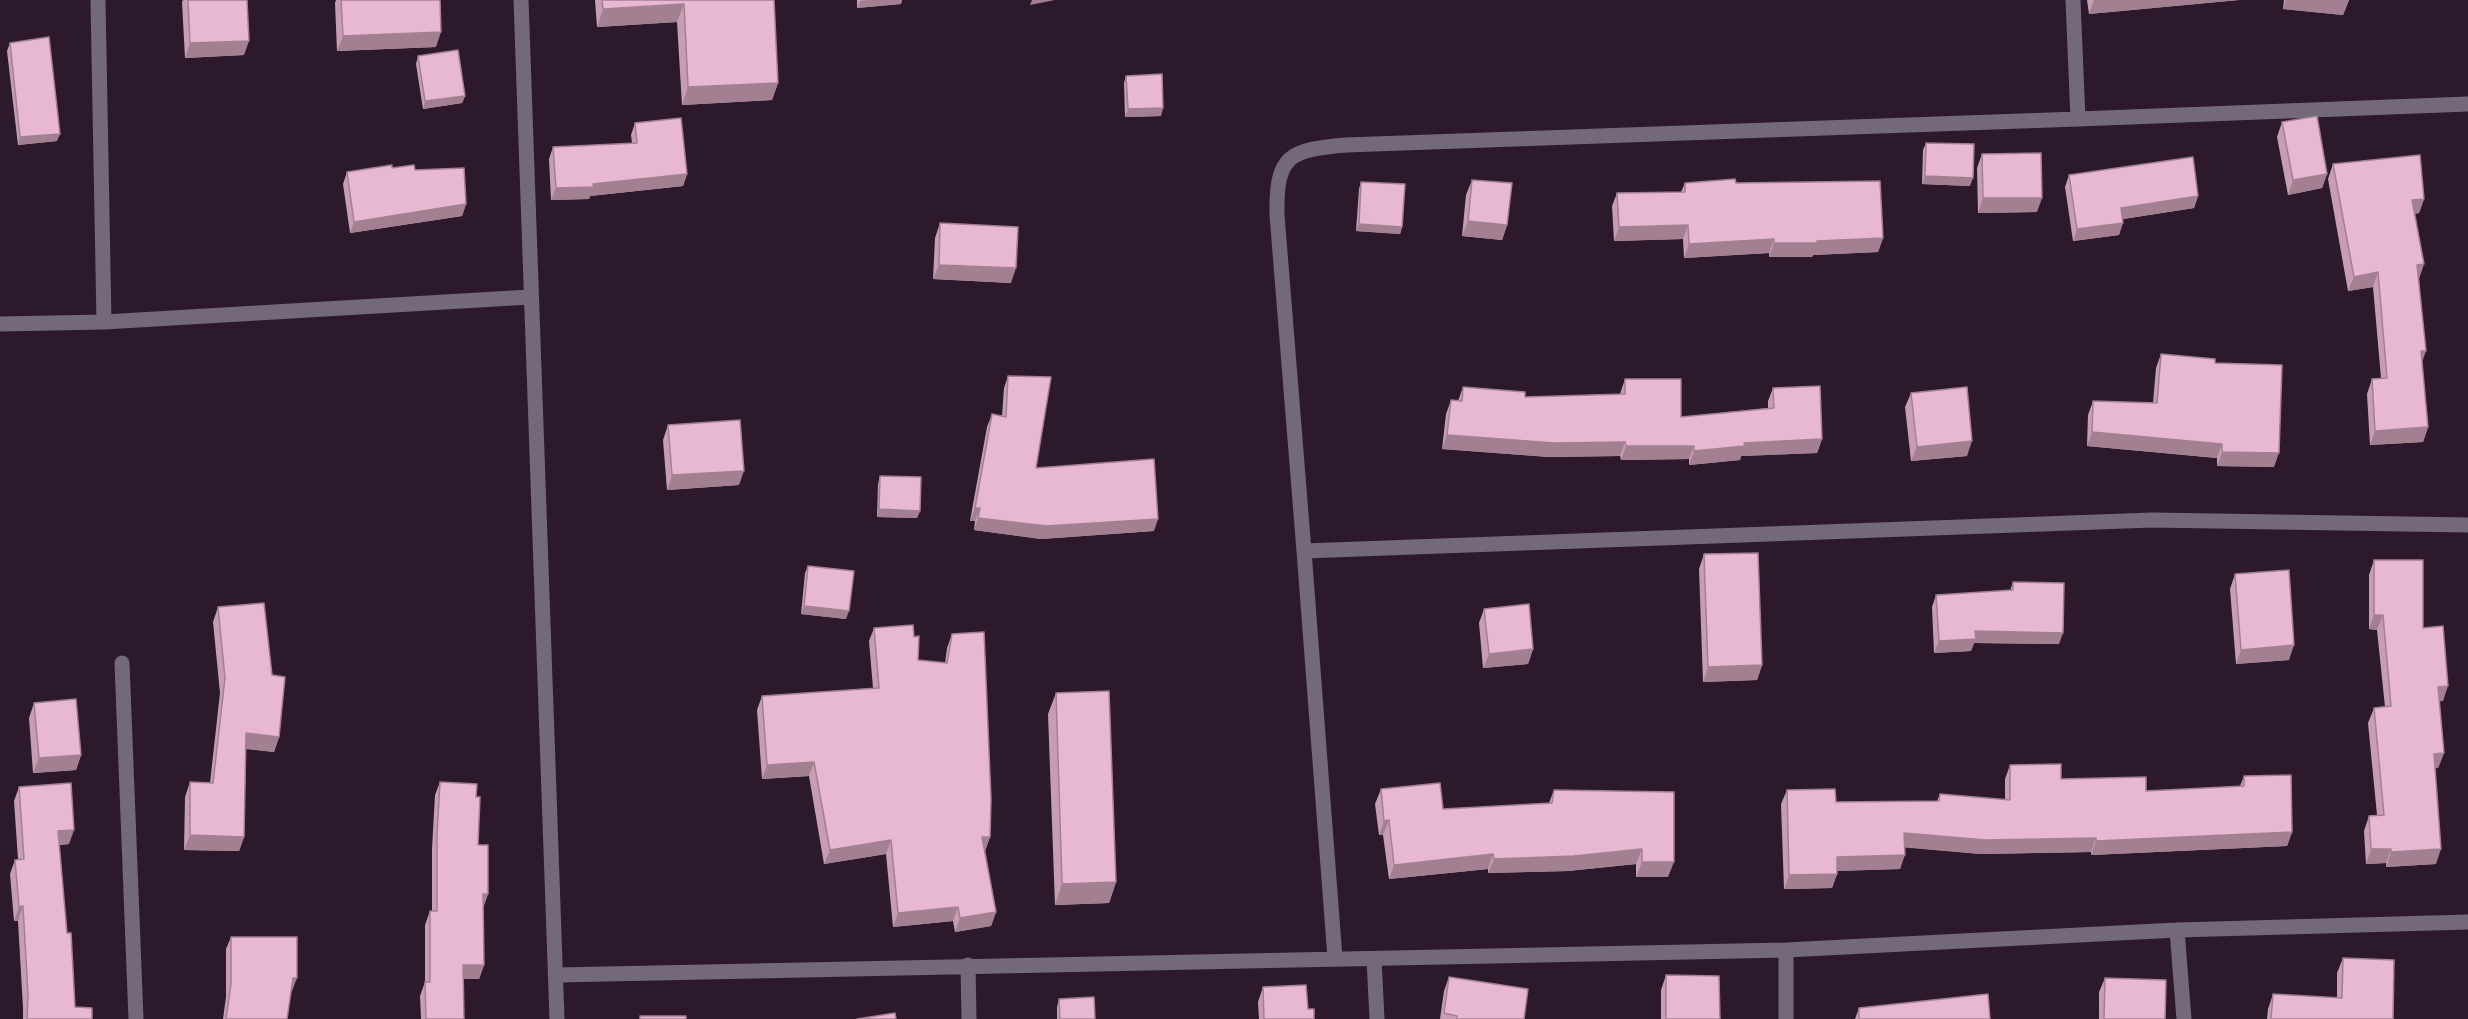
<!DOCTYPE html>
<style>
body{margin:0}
canvas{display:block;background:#2c192c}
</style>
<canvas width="2468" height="1019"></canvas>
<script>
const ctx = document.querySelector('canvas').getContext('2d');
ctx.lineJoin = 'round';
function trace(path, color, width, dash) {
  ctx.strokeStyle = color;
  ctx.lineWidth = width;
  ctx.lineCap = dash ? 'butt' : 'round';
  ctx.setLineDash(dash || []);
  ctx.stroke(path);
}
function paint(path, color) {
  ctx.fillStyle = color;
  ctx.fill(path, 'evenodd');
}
const minor = new Path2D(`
 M521 0 557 1019
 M2073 0 2078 119 2468 104
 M104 322 530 297
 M0 324 104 322 98 0
 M1304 551 1277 215C1276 155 1289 150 1346 145L2078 119
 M122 663 136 1019
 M2177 930 2184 1019
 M1786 950V1019
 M1335 958 1304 551 2152 520 2468 525
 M1374 959 1377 1019
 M968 965 969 1019
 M557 975 1786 950 2177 930 2468 922`);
const wall = new Path2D(`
 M183 0H247L244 55 185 58 182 2Z
 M336 0H440L436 47 337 51 335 3Z
 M595 0H774L778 83 772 100 682 105 677 22 597 27Z
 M857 0H902L901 4 857 8Z
 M2087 0H2239L2089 14Z
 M2284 0H2349L2343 15 2283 9Z
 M10 43 57 141 18 145 7 51Z
 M418 56 465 96 462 103 423 109 416 64Z
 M1126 76 1161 116 1125 117 1124 83Z
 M2282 122 2327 174 2322 188 2288 195 2277 137Z
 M635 123 687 174 683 186 590 196 589 199 551 200 549 159 553 147 632 143 631 135Z
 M1926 143 1970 186 1922 184 1923 150Z
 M1982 154 2037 212 1978 213 1977 168Z
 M2333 164 2424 199 2419 213 2414 214 2419 279 2422 361 2428 427 2423 442 2370 445 2367 394 2372 379 2381 378 2373 287 2348 291 2328 179Z
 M392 168 415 170 466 204 462 216 350 233 343 184 347 172Z
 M2069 175 2198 196 2194 208 2123 219 2119 235 2073 241 2065 187Z
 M1472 180 1507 225 1502 240 1462 236 1466 195Z
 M1361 182 1402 227 1400 234 1356 231 1359 189Z
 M1685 183H1736L1883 238 1878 252 1813 255 1812 257H1769V253L1684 258 1683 239 1614 241 1612 206 1617 193 1681 192Z
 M940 223 1011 283 933 279 935 238Z
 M2161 354 2215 363 2274 467 2217 466V458L2087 446 2088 415 2093 401 2153 403 2156 368Z
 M1008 376 1036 468 1154 531 1041 539 974 530 975 521H970L987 427 992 414 1002 416 1004 388Z
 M1625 379 1681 417 1768 408V401L1773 388 1822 439 1817 453 1741 456 1740 460 1689 465V459L1621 460 1620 456 1549 457 1442 449 1446 414 1451 400 1458 401 1463 387 1525 397 1620 394Z
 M1911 393 1967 456 1911 461 1905 407Z
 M668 425 739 485 667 490 663 440Z
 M880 476 920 511 917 518 877 517 878 484Z
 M1704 554 1762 665 1757 680 1703 682 1699 569Z
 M2374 560 2423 628 2443 701H2439L2444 753 2438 768H2435L2436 864 2386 867V863L2366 864 2364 831 2369 816 2377 815 2368 723 2374 708 2385 707 2377 630 2369 629V575Z
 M808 566 846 619 801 614 805 573Z
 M2235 574 2289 660 2236 664 2230 589Z
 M2013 582 2059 644 1974 643 1971 651 1934 653 1932 607 1936 595 2010 591Z
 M218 607 279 737 274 752 246 749 244 837 239 851 184 850 185 797 190 782 210 783 220 693 213 622Z
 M1484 609 1533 649 1528 664 1483 668 1479 623Z
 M874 628 914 637 918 660 945 663 947 648 952 634 990 837 985 851 996 912 991 926 955 932 953 921 893 927 886 854 824 864 809 776 762 779 757 710 762 696 873 688 869 641Z
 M1056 693 1116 882 1109 903 1055 905 1048 714Z
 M34 703 81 755 76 770 33 773 29 718Z
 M2010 765 2061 779 2146 791 2240 786 2244 776 2292 832 2287 846 2091 855V852L1980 854 1905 847 1900 869 1837 871V874L1832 888 1784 889 1781 804 1787 790 1836 802 1937 801 1940 794 2005 800V779Z
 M440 782 476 797 478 845 488 894 483 908 484 965 479 979H463L464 1019H421L420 996 425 982V925L430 911H432V849L435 795Z
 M19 787 69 844 59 845 67 933 75 1007 92 1019H23V1008L18 921H14L10 874 15 860 18 859 14 801Z
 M1381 789 1443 809 1549 803 1554 790 1674 792 1668 877H1636V864L1568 871 1488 873V869L1389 879 1383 835H1379L1375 804Z
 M231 937 292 991H291L287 1019H223L226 997V949Z
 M2343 958 2393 1019H2267L2268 1009 2273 994 2337 998V973Z
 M1666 975 1720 1019H1661V990Z
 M1449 977 1524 1019H1440L1444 991Z
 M2105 978 2165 1019H2099V992Z
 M1263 987 1308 1009 1314 1019H1259L1258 1002Z
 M1059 999 1095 1019H1057V1007Z
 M1859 1008 1990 1019H1855Z`);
const shadedWall = new Path2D(`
 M868 0H902L901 4 857 8 860 1Z
 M1032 0H1055L1030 5Z
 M2094 0H2239L2089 14Z
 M2286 0H2349L2343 15 2283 9Z
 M684 4 677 22 597 27 603 9Z
 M441 32 436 47 337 51 343 36Z
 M249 41 244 55 185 58 190 43Z
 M778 83 772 100 682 105 688 87Z
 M465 96 462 103 423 109 425 101Z
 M1163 108 1161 116 1125 117 1128 109Z
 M60 134 57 141 18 145 20 137Z
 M687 174 683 186 590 196 589 199 551 200 556 188Z
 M2327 174 2322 188 2288 195 2293 180Z
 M1925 176 1973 178 1970 186 1922 184Z
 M2198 196 2194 208 2117 220 2121 208Z
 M1983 198H2042L2037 212 1978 213Z
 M2424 199 2419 213 2406 215 2412 200Z
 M466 204 462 216 350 233 354 222Z
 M1468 221 1507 225 1502 240 1462 236Z
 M2123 223 2119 235 2073 241 2077 229Z
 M1359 224 1402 227 1400 234 1356 231Z
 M1688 225 1683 239 1614 241 1619 227Z
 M1883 238 1878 252 1813 255 1812 257H1769L1774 243Z
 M1774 239 1769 253 1684 258 1689 244Z
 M2424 264 2419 279 2417 265Z
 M939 265 1016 268 1011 283 933 279Z
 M2378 272 2373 287 2348 291 2354 277Z
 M2421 351H2426L2421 365Z
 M2428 427 2423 442 2370 445 2375 431Z
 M2092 432 2222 444 2217 458 2087 446Z
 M1447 435 1625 442 1620 456 1549 457 1442 449Z
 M1822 439 1817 453 1741 456 1740 460 1689 465 1694 451 1744 443Z
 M1972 441 1967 456 1911 461 1917 447Z
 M1626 446H1694L1689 459 1621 460Z
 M2222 452 2279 453 2274 467 2217 466Z
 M744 471 739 485 667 490 672 475Z
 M975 508H980L975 521H970Z
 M879 509 920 511 917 518 877 517Z
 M978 518 1158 519 1154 531 1041 539 974 530Z
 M804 606 849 611 846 619 801 614Z
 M2374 615H2383L2377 630 2369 629Z
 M1975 631 2063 633 2059 644 1974 643 1971 651 1934 653 1939 641Z
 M2294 645 2289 660 2236 664 2241 650Z
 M1533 649 1528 664 1483 668 1489 654Z
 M1762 665 1757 680 1703 682 1708 667Z
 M2448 686 2443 701 2433 702 2438 687Z
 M246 733 279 737 274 752 241 748Z
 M2444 753 2438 768 2428 769 2434 754Z
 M81 755 76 770 33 773 39 758Z
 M814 762 809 776 762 779 767 765Z
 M1389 820 1383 835H1379L1384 821Z
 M74 830 69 844 53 846 58 831Z
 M2292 832 2287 846 2091 855 2096 841Z
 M1904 833 2096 838 2091 852 1980 854 1899 847Z
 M190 835 244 837 239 851 184 850Z
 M982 837H990L985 851H977Z
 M891 840 886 854 824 864 830 850Z
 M1642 849 1636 864 1568 871 1488 873 1494 859Z
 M2371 849H2391L2386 863 2366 864Z
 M2441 849 2436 864 2386 867 2391 852Z
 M1493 854 1488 869 1389 879 1394 865Z
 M1905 855 1900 869 1832 871 1837 857Z
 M1642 862H1674L1668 877H1636Z
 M1837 874 1832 888 1784 889 1789 875Z
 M1116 882 1109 903 1055 905 1062 884Z
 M483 894H488L483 908Z
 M23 906 18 921H14L19 907Z
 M958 907 953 921 893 927 898 913Z
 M996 912 991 926 955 932 960 918Z
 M463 965H484L479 979H458Z
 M293 978H297L292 991H288Z`);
const building = new Path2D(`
 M188 0H247L249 41 190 43Z
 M341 0H440L441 32 343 36Z
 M602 0H774L778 83 688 87 684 4 603 9Z
 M49 37 60 134 20 137 10 43Z
 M458 50 465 96 425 101 418 56Z
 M1162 74 1163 108 1128 109 1126 76Z
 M2317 116 2327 174 2293 180 2282 122Z
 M681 118 687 174 593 184 594 187 556 188 553 147 637 143 635 123Z
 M1926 143 1974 144 1973 178 1925 176Z
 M2041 153 2042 198H1983L1982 154Z
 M2420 155 2424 199 2412 200 2424 264 2417 265 2426 351H2421L2428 427 2375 431 2372 379 2387 378 2378 272 2354 277 2333 164Z
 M2193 157 2198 196 2121 208 2123 223 2077 229 2069 175Z
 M392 165V168L414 165 415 170 464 168 466 204 354 222 347 172Z
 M1735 179 1736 183 1880 181 1883 238 1817 241V243H1774V239L1689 244 1688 225 1619 227 1617 193 1685 192V183Z
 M1472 180 1512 183 1507 225 1468 221Z
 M1361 182 1405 184 1402 227 1359 224Z
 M940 223 1018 227 1016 268 939 265Z
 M2161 354 2215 359V363L2282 365 2279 453 2222 452V444L2092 432 2093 401 2157 403Z
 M1008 376 1051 377 1036 468 1154 459 1158 519 1046 526 978 518 980 508H975L992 414 1006 417Z
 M1625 379H1681V417L1774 408 1773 388 1820 386 1822 439 1744 443 1745 446 1694 451V446H1626L1625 442 1554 443 1447 435 1451 400 1462 401 1463 387 1525 392V397L1625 394Z
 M1967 387 1972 441 1917 447 1911 393Z
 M740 420 744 471 672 475 668 425Z
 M880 476 921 477 920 511 879 509Z
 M1758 553 1762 665 1708 667 1704 554Z
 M2374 560H2423V628L2443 626 2448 686 2438 687 2444 753 2434 754 2441 849 2391 852V849H2371L2369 816 2384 815 2374 708 2391 706 2383 615H2374Z
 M808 566 854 571 849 611 804 606Z
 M2289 570 2294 645 2241 650 2235 574Z
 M2013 582 2064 583 2063 633 1975 631 1976 639 1939 641 1936 595 2013 590Z
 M264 603 272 675 285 677 279 737 246 733 244 837 190 835V782L213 783 225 678 218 607Z
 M1529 604 1533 649 1489 654 1484 609Z
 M913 625 914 637 919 636 918 660 947 663 952 634 984 632 991 799 990 837H982L996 912 960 918 958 907 898 913 891 840 830 850 814 762 767 765 762 696 879 688 874 628Z
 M1109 691 1116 882 1062 884 1056 693Z
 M76 699 81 755 39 758 34 703Z
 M2061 764V779L2146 777V791L2244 786V776L2291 775 2292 832 2096 841V838L1985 840 1904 833 1905 855 1837 857V874L1789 875 1787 790 1835 789 1836 802 1939 801 1940 794 2010 800V765Z
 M440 782 477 784 476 797H480L478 845H488V894H483L484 965H463L464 1019H426L425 982H430V911H437V835Z
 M71 783 74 830 58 831 67 933H71L75 1007 92 1008V1019H27L28 994 23 906 19 907 15 860 24 859 19 787Z
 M1440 783 1443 809 1552 803 1554 790 1674 792V862H1642V849L1574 856 1494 859 1493 854 1394 865 1389 820 1384 821 1381 789Z
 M231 937H297V978H293L287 1019H226L231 984Z
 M2343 958 2394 960 2393 1019H2271L2273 994 2342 998Z
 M1666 975 1719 976 1720 1019H1666Z
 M1449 977 1528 989 1524 1019H1457V1016L1444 1013Z
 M2105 978 2166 980 2165 1019H2104Z
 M1306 985 1308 1009H1314V1019H1264L1263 987Z
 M1988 994 1990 1019H1859V1008Z
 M1094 997 1095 1019H1060L1059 999Z
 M895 1013 896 1019H857Z
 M640 1016H686V1019H640Z`);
trace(minor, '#73697b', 15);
paint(wall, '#c89db4');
paint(shadedWall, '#a28092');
paint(building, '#e8b7d1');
trace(building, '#a28092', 1.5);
</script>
